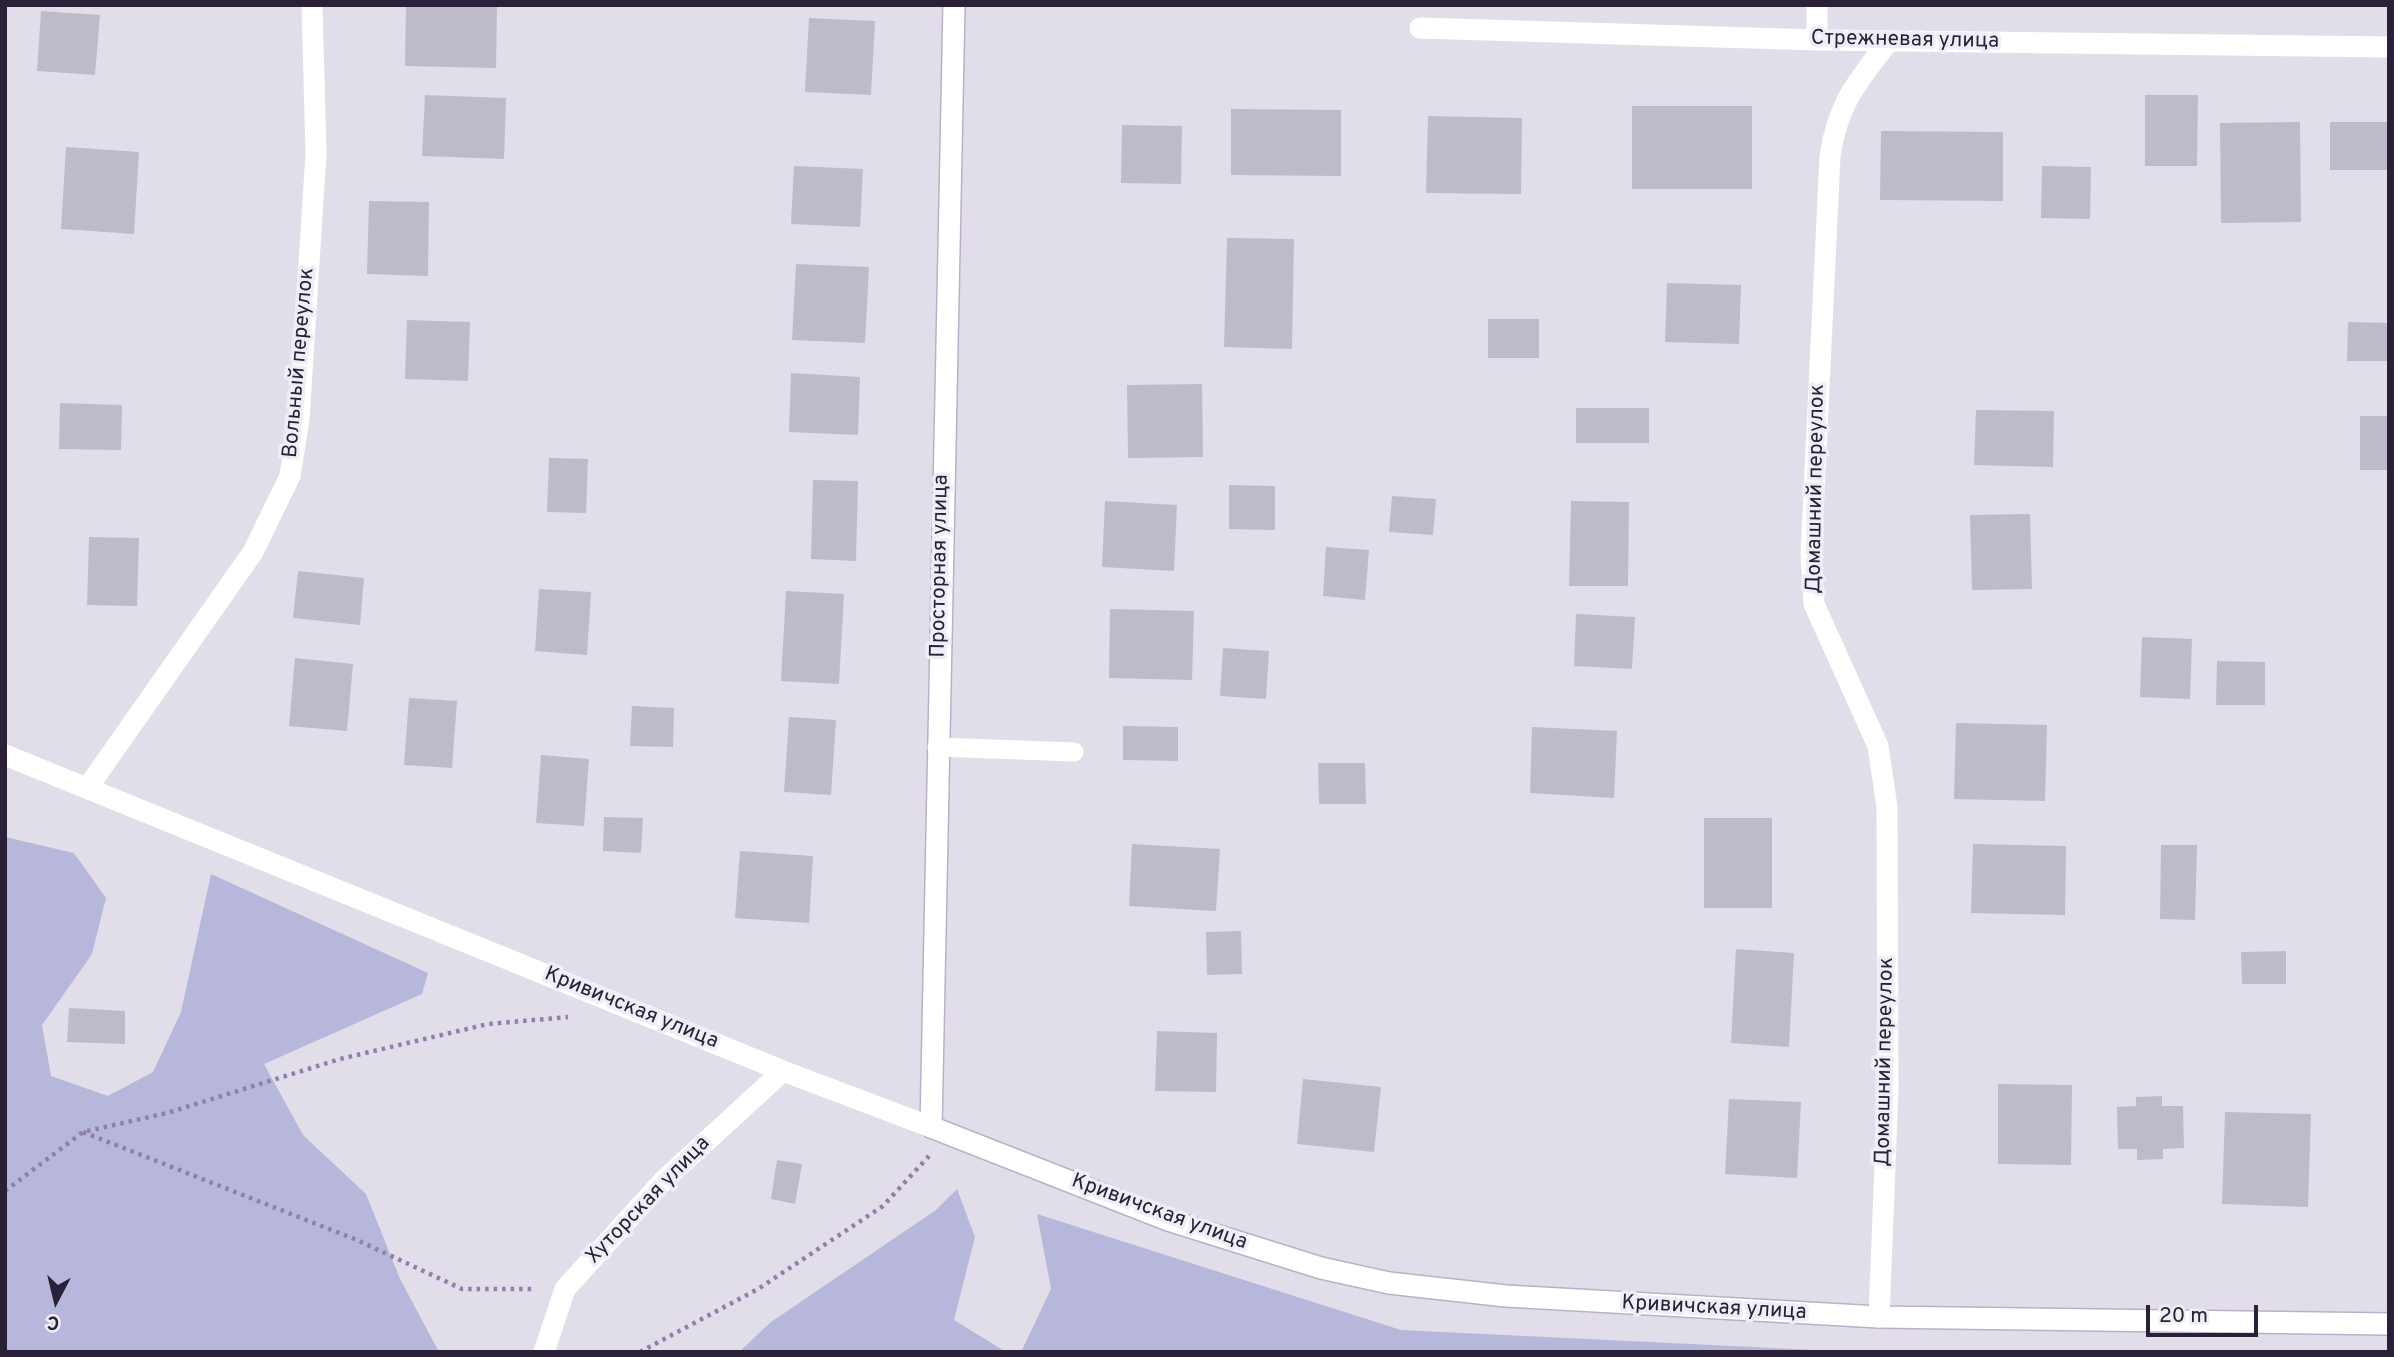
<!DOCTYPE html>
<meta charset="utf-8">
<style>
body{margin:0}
#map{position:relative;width:2394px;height:1357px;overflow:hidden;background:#e1dee9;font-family:Overpass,sans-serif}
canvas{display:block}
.frame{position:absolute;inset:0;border:7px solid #2a2038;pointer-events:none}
.north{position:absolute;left:21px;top:1266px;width:70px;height:70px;-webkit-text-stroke:5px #efeef6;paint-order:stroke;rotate:187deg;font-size:19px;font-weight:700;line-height:28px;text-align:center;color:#2a2038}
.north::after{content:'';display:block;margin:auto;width:24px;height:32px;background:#2a2038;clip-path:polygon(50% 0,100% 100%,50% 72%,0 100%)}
.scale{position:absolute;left:2146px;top:1305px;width:112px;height:32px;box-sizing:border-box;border:4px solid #2a2038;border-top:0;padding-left:9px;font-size:21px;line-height:24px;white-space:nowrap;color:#2a2038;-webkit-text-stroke:5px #efeef6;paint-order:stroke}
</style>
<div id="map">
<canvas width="2394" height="1357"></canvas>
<div class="frame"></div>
<div class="north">С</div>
<div class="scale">20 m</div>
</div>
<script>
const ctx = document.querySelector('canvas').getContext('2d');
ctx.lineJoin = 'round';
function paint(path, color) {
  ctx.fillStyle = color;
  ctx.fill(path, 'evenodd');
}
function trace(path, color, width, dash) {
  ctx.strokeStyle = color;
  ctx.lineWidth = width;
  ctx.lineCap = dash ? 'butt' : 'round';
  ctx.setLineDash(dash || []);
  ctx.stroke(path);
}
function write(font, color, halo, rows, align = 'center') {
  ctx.font = font + ' Overpass,sans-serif';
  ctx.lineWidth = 7;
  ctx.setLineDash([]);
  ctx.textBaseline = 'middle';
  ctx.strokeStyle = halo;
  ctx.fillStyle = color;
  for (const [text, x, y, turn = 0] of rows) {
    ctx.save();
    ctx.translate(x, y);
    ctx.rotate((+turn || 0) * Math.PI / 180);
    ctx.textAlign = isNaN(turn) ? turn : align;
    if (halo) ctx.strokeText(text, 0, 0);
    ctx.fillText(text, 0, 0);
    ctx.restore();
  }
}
const green = new Path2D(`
 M5 837 74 853 106 898 92 954 42 1025 51 1076 108 1096 153 1072 181 1012 211 874 428 973 422 994 264 1064 303 1135 366 1194 400 1279 439 1352H5Z
 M957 1189 975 1237 954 1320 1006 1352H739L771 1322 936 1210Z
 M1037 1214 1401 1330 1857 1352H1021L1051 1289Z`);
const building = new Path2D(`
 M406 5H497L496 68 405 66Z
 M41 11 100 15 95 75 37 71Z
 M809 18 875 21 871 95 805 92Z
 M425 95 506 98 504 159 422 156Z
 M2145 95H2198L2197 166H2145Z
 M1632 106H1752V189H1632Z
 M1231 109 1341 110V176L1231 175Z
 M1428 116 1522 118 1521 194 1426 193Z
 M2300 122 2301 222 2221 223 2220 123Z
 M2330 122H2389V170H2330Z
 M1122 125 1182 126 1181 184 1121 183Z
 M1881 131 2003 132V201L1880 200Z
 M66 147 139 152 134 234 61 229Z
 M794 166 863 169 860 227 791 224Z
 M2042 166 2091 167 2090 219 2041 218Z
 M369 201 429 202 428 276 367 274Z
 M1227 238 1294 239 1292 349 1224 347Z
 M796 264 869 267 865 343 792 340Z
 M1667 283 1741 285 1739 344 1665 342Z
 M1488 319H1539V358H1488Z
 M407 320 470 322 468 381 405 379Z
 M2348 322 2389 323V361H2347Z
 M791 373 860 377 858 435 789 432Z
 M1202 384 1203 457 1128 458 1127 385Z
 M60 403 122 405 121 450 59 449Z
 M1576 408H1649V443H1576Z
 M1976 410 2054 411 2053 467 1974 465Z
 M2360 416H2389V470H2360Z
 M549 458 588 459 586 513 547 512Z
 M813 480 858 481 856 561 811 559Z
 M1229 485 1275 486V530L1229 529Z
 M1392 496 1436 499 1433 535 1389 532Z
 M1105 501 1177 505 1174 571 1102 567Z
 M1571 501 1629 502 1628 586H1569Z
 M2030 514 2032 589 1972 590 1970 515Z
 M89 537 139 538 137 606 87 605Z
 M1326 547 1369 550 1365 600 1323 596Z
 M298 571 364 578 360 625 293 618Z
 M539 589 591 592 587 655 535 651Z
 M786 591 844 594 839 684 781 681Z
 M1110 609 1194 611 1192 680 1109 678Z
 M1576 614 1635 617 1632 669 1574 666Z
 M2142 637 2192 639 2190 699 2140 697Z
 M1223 648 1269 651 1266 699 1220 696Z
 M295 658 353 664 347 731 289 726Z
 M2217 661 2265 662V705H2216Z
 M409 698 457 701 452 768 404 765Z
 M632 706 674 708 673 747 630 746Z
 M789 717 836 720 831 795 784 792Z
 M1956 723 2047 725 2045 801 1954 799Z
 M1123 726 1178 727V761L1123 760Z
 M1532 727 1617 731 1614 798 1530 793Z
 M541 755 589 759 584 826 536 823Z
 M1318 763H1365L1366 804H1319Z
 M604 817 643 818 641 853 603 851Z
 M1704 818H1772V908H1704Z
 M1132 844 1220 849 1216 911 1129 906Z
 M1973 844 2066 846 2065 915 1971 913Z
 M2161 845H2197L2195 920 2160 919Z
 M740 851 813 856 809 923 735 918Z
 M1241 931 1242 974 1207 975 1206 932Z
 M1736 949 1794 953 1789 1047 1731 1043Z
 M2286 951V984H2242L2241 952Z
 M69 1008 125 1011V1044L67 1042Z
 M1157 1031 1217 1033 1216 1092 1155 1091Z
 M1303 1079 1381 1087 1374 1152 1297 1144Z
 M1998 1084 2072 1085 2071 1165 1998 1164Z
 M2162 1096V1106H2183L2184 1148 2163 1149V1159L2137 1160V1149H2118L2117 1107 2136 1106V1097Z
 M1729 1099 1801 1102 1797 1178 1725 1174Z
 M2225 1112 2311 1114 2308 1207 2222 1204Z
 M777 1160 802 1164 795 1204 771 1199Z`);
const path = new Path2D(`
 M83 1132 357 1240 462 1289H536
 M5 1191 83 1132 167 1113 340 1059 488 1024 568 1017
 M640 1352 758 1289 883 1206 929 1156`);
const lane = new Path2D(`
 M937 747 1074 752`);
const street = new Path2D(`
 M1420 28 1817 40 2389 47
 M1817 40V5
 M5 755 783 1071 931 1127
 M88 787 253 552 290 476 299 419 316 154 312 5
 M1879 1317 1888 1089 1887 807 1878 746 1814 604 1811 555 1830 156C1838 103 1857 82 1889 41
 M544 1352 565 1289 663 1181 783 1071`);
const secondary = new Path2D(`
 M954 5 931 1127 1168 1220 1321 1268 1389 1283 1506 1296 1879 1317 2389 1324`);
const streetNames = [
 ["Стрежневая улица",1905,41,1],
 ["Вольный переулок",300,363,-85],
 ["Домашний переулок",1817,489,-89],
 ["Просторная улица",941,566,-89],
 ["Кривичская улица",631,1009,22],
 ["Домашний переулок",1886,1062,-89],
 ["Хуторская улица",649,1201,-46],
 ["Кривичская улица",1159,1213,20],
 ["Кривичская улица",1714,1309,3]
];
paint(green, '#b6b7da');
paint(building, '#bfbac9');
trace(secondary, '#b9b1c8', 24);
trace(path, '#907fac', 4.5, [3.5, 5]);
trace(lane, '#fff', 19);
trace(street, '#fff', 21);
trace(secondary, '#fff', 21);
write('21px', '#2a2038', '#efeef6', streetNames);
</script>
